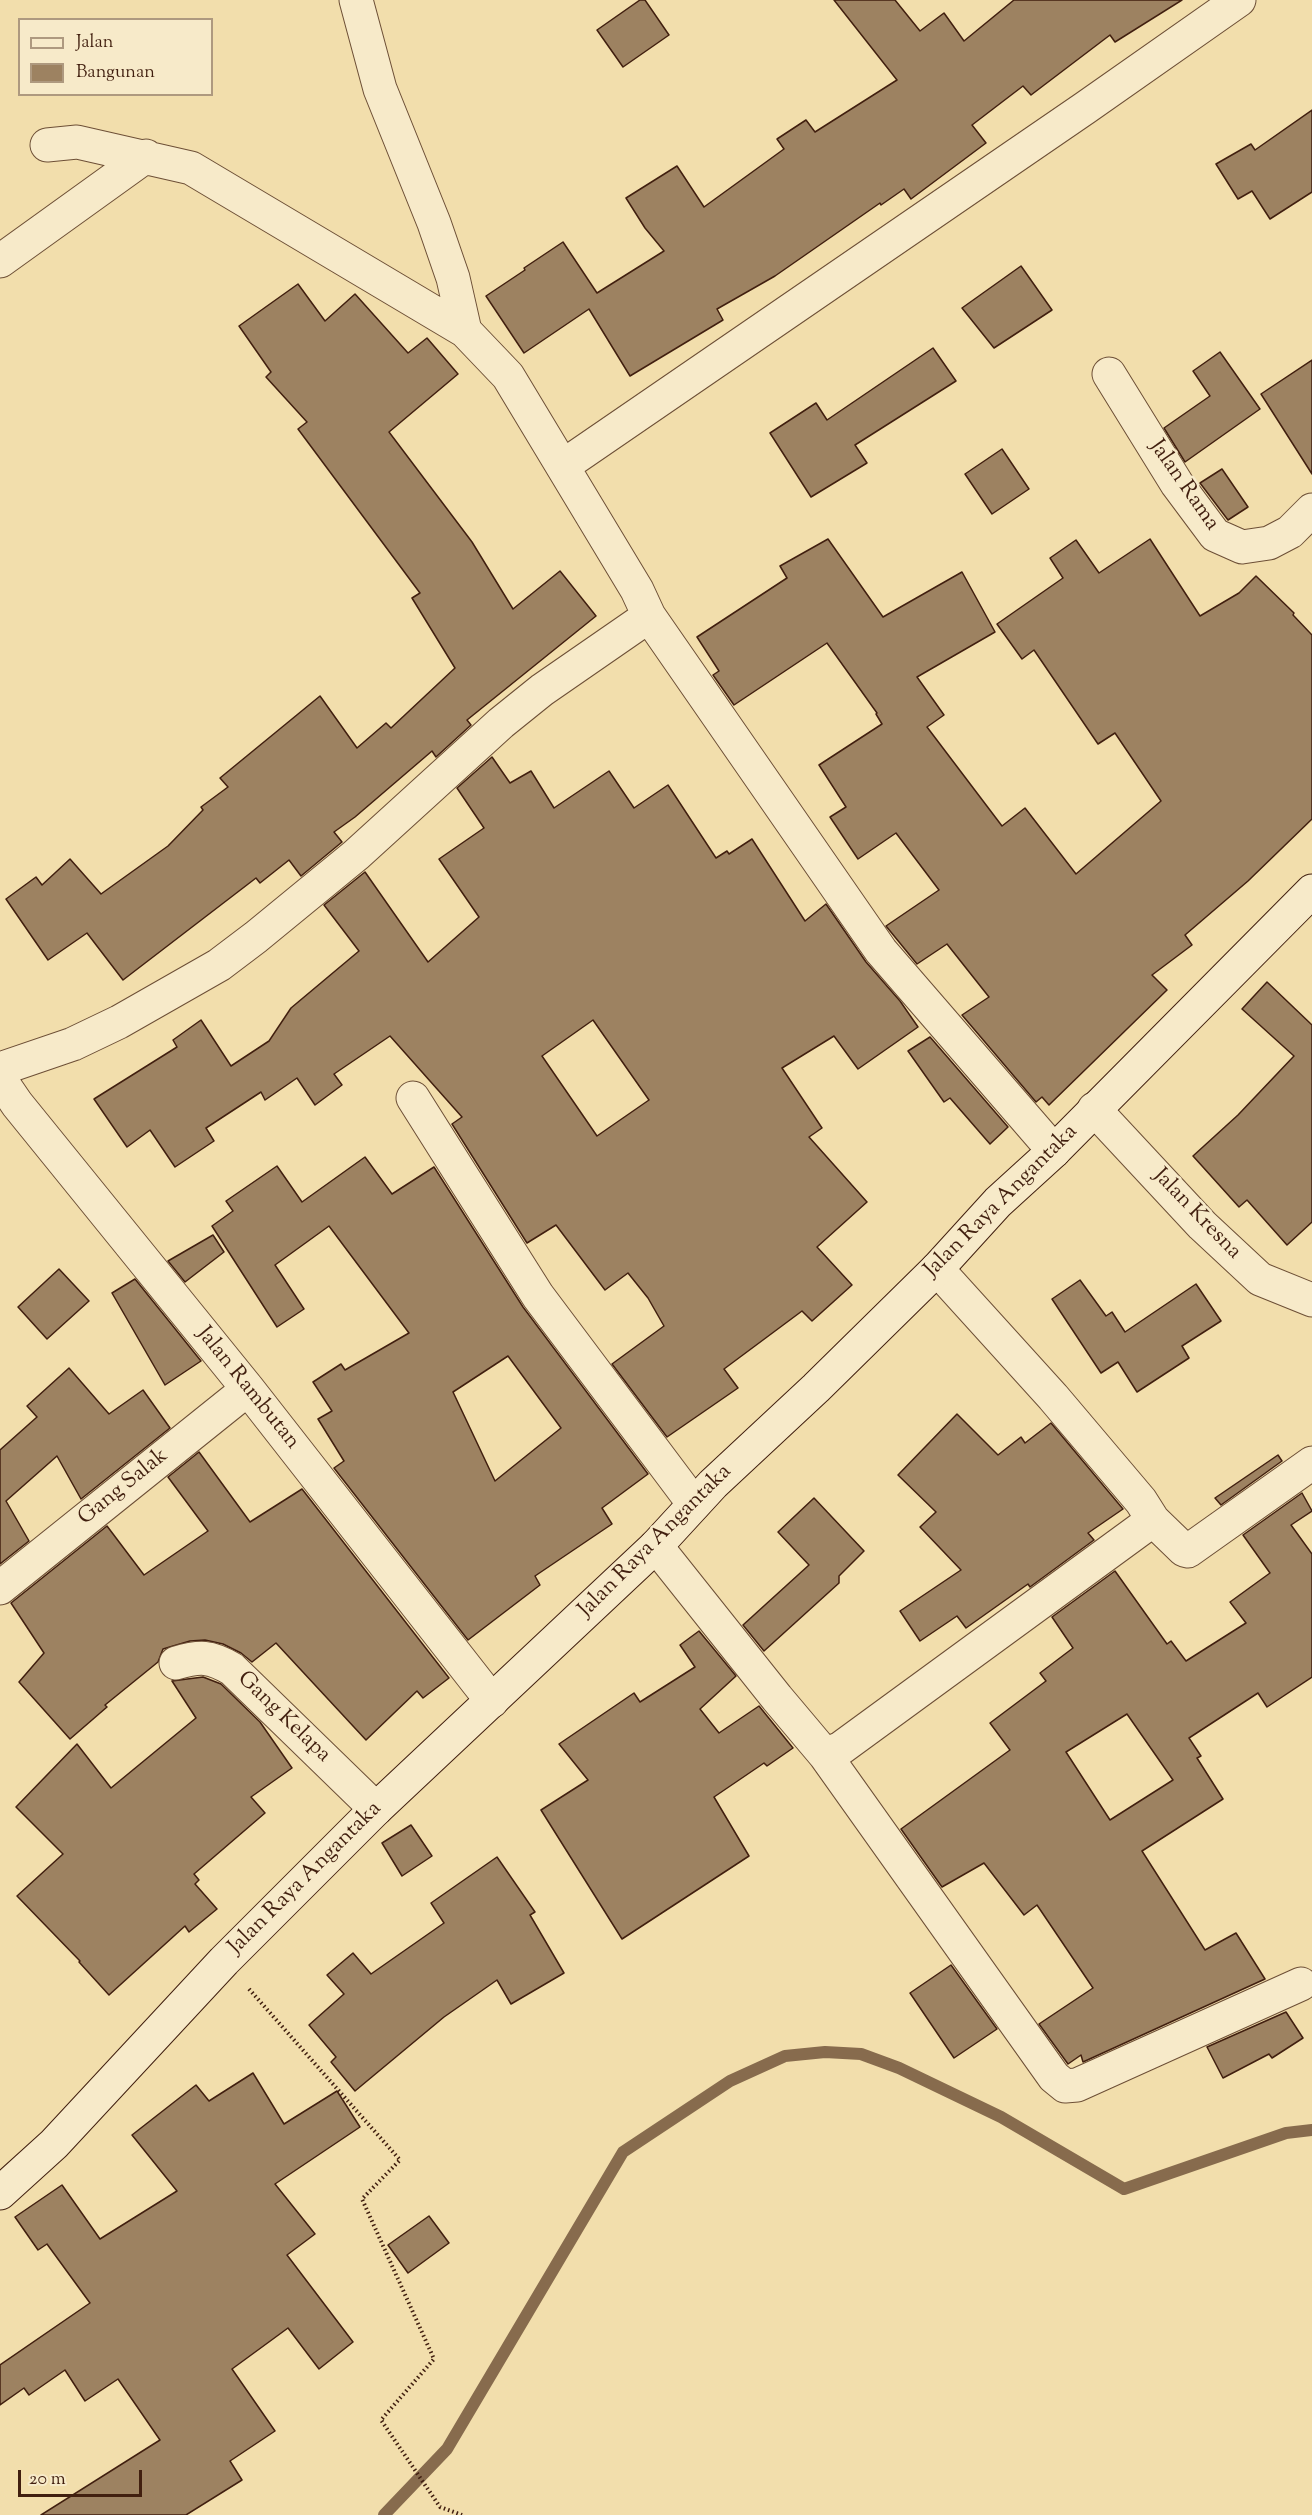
<!DOCTYPE html>
<style>
body{margin:0}
#map{position:relative;width:1312px;height:2515px;overflow:hidden;background:#f2deac;font-family:"Sorts Mill Goudy",serif}
canvas{display:block}
.legend{position:absolute;left:18px;top:18px;width:195px;height:78px;box-sizing:border-box;background:#f7eac9;border:2px solid #ae997f;margin:0;padding:8px 10px;list-style:none;font-size:18px;color:#411f0f}
.legend li{display:flex;align-items:center;gap:12px;height:30px}
.legend b{width:30px;border:2px solid #ae997f}
.scale{position:absolute;left:18px;top:2470px;width:124px;height:27px;box-sizing:border-box;border:3px solid #411f0f;border-top:0;padding-left:8px;font-size:18px;line-height:21px;white-space:nowrap;color:#411f0f;-webkit-text-stroke:4px #f7eac9;paint-order:stroke}
</style>
<div id="map">
<canvas width="1312" height="2515"></canvas>
<ul class="legend">
<li><b style="height:8px;background:#f7eac9"></b>Jalan</li>
<li><b style="height:16px;background:#9d8261"></b>Bangunan</li>
</ul>
<div class="scale">20 m</div>
</div>
<script>
const ctx = document.querySelector('canvas').getContext('2d');
ctx.lineJoin = 'round';
function trace(path, color, width, dash) {
  ctx.strokeStyle = color;
  ctx.lineWidth = width;
  ctx.lineCap = dash ? 'butt' : 'round';
  ctx.setLineDash(dash || []);
  ctx.stroke(path);
}
function paint(path, color) {
  ctx.fillStyle = color;
  ctx.fill(path, 'evenodd');
}
function write(font, color, halo, rows, align = 'center') {
  ctx.font = font + ' "Sorts Mill Goudy",serif';
  ctx.lineWidth = 5;
  ctx.setLineDash([]);
  ctx.textBaseline = 'middle';
  ctx.strokeStyle = halo;
  ctx.fillStyle = color;
  for (const [text, x, y, turn = 0] of rows) {
    ctx.save();
    ctx.translate(x, y);
    ctx.rotate((+turn || 0) * Math.PI / 180);
    ctx.textAlign = isNaN(turn) ? turn : align;
    if (halo) ctx.strokeText(text, 0, 0);
    ctx.fillText(text, 0, 0);
    ctx.restore();
  }
}
const stream = new Path2D(`
 M384 2515 447 2449 623 2152 730 2081 785 2056 825 2052 861 2054 899 2068 1001 2117 1124 2189 1286 2133 1312 2130`);
const building = new Path2D(`
 M640 0H645L669 35 623 67 597 30Z
 M834 0H895L920 31 944 13 964 41 1014 0H1182L1115 42 1110 35 1031 95 1023 86 972 125 986 143 911 199 904 189 881 205 880 203 775 276 717 309 723 320 630 376 589 309 524 353 486 296 525 270 524 268 563 242 597 293 664 251 645 228 626 198 677 166 704 207 784 149 777 139 806 120 815 132 897 80Z
 M1312 110V192L1270 219 1252 191 1238 199 1216 164 1251 144 1255 150Z
 M1021 266 1052 310 994 348 962 308Z
 M298 284 325 321 355 294 408 353 427 338 458 374 389 432 472 542 513 609 560 571 596 616 467 720 471 725 436 757 432 751 355 817 334 832 342 842 301 876 289 860 260 883 256 878 123 980 87 933 48 960 6 899 36 877 42 885 70 859 101 894 168 846 203 810 201 807 228 787 220 778 320 696 357 748 386 723 391 728 455 668 412 598 420 593 298 429 307 422 266 377 271 372 239 326Z
 M933 348 956 381 855 445 867 463 811 497 770 433 816 403 827 420Z
 M1220 352 1260 409 1185 462 1164 428 1210 396 1193 371Z
 M1312 360V474L1261 394Z
 M1002 449 1029 489 992 514 965 474Z
 M1222 469 1248 507 1228 520 1200 483Z
 M828 539 883 617 962 572 995 632 917 677 944 715 927 727 1002 826 1025 808 1076 874 1161 801 1115 733 1098 744 1034 650 1022 659 997 624 1063 578 1050 558 1076 540 1099 573 1150 539 1200 616 1239 593 1256 576 1294 613 1293 615 1312 635V819L1248 881 1185 935 1192 945 1152 975 1167 990 1049 1105 1042 1097 1036 1102 962 1015 989 997 947 944 917 964 886 926 939 890 896 833 858 859 830 817 846 807 819 765 882 724 876 714 877 713 827 643 734 705 713 675 719 671 697 637 787 578 780 566Z
 M492 757 510 783 531 771 554 808 609 771 634 808 668 785 716 858 727 851 729 854 752 839 805 921 826 904 866 962 900 1001 918 1027 858 1069 834 1036 782 1068 822 1128 809 1137 867 1202 817 1247 852 1285 812 1321 802 1311 724 1369 738 1388 667 1437 612 1364 664 1326 648 1298 628 1273 605 1290 556 1225 527 1243 452 1124 462 1117 390 1036 334 1074 342 1085 315 1105 297 1078 265 1100 261 1092 206 1128 214 1141 175 1167 150 1130 127 1147 94 1099 177 1047 173 1040 201 1020 231 1066 269 1041 291 1008 359 951 324 905 365 872 428 962 479 917 439 859 484 828 457 788ZM593 1020 649 1100 597 1136 542 1056Z
 M1267 982 1312 1025V1222L1287 1245 1247 1200 1239 1207 1193 1156 1238 1115 1294 1056 1242 1009Z
 M930 1037 1008 1127 990 1144 950 1098 944 1102 908 1051Z
 M365 1157 392 1194 434 1167 523 1307 648 1474 602 1508 612 1524 535 1576 540 1585 468 1640 334 1468 344 1461 318 1419 332 1411 313 1382 341 1364 345 1370 409 1333 329 1226 275 1265 304 1309 277 1327 212 1226 233 1211 226 1201 277 1166 302 1202ZM508 1356 561 1428 495 1481 453 1392Z
 M213 1235 224 1252 185 1282 168 1261Z
 M59 1269 89 1301 47 1339 18 1307Z
 M135 1279 201 1361 165 1385 112 1293Z
 M1080 1280 1106 1316 1112 1312 1125 1332 1196 1284 1221 1321 1182 1346 1189 1358 1137 1392 1118 1362 1101 1373 1052 1299Z
 M69 1368 109 1414 143 1390 170 1428 81 1499 57 1456 6 1501 29 1541 0 1564V1450L37 1417 27 1406Z
 M957 1414 998 1455 1021 1437 1025 1443 1051 1423 1123 1509 1088 1533 1094 1540 1030 1587 1028 1584 966 1628 957 1616 920 1641 900 1611 961 1570 920 1527 936 1512 898 1475Z
 M199 1452 250 1522 302 1489 449 1678 423 1698 417 1691 366 1740 276 1643 252 1662 241 1653 223 1644 205 1640 190 1641 163 1649 158 1662 105 1705 107 1707 70 1739 19 1682 44 1653 11 1603 107 1526 144 1575 208 1531 168 1477Z
 M1278 1455 1282 1461 1221 1505 1215 1498Z
 M1302 1493 1312 1511 1291 1525 1312 1554V1677L1267 1707 1258 1693 1189 1738 1201 1756 1197 1758 1223 1799 1142 1851 1205 1950 1236 1933 1265 1979 1083 2062 1081 2055 1068 2064 1039 2024 1093 1988 1037 1905 1024 1915 984 1863 942 1887 901 1829 1010 1750 990 1723 1046 1681 1040 1673 1073 1648 1052 1617 1115 1571 1167 1644 1171 1641 1186 1661 1246 1623 1230 1602 1270 1573 1243 1535ZM1127 1714 1173 1780 1110 1820 1066 1752Z
 M814 1498 864 1551 839 1576V1583L764 1651 743 1625 809 1565 778 1532Z
 M699 1631 736 1676 700 1709 719 1733 759 1706 793 1748 767 1766 764 1763 714 1797 749 1856 622 1939 541 1810 588 1780 559 1744 634 1693 640 1702 695 1667 680 1645Z
 M203 1677 221 1684 260 1722 292 1768 251 1797 265 1813 194 1874 199 1880 195 1884 217 1909 189 1932 185 1926 109 1995 79 1962 80 1961 17 1896 63 1854 16 1807 77 1744 111 1788 196 1718 172 1681Z
 M411 1825 432 1856 402 1876 382 1843Z
 M497 1857 535 1912 530 1915 564 1973 511 2004 497 1980 444 2017 355 2091 331 2062 336 2057 309 2025 344 1994 327 1975 353 1953 371 1974 444 1923 431 1903Z
 M951 1965 997 2029 954 2058 910 1993Z
 M1286 2012 1303 2038 1272 2058 1269 2054 1223 2078 1207 2047Z
 M253 2073 284 2124 337 2091 360 2127 275 2184 315 2234 287 2255 353 2342 319 2369 288 2328 232 2369 275 2431 230 2461 242 2480 186 2515H41L160 2440 118 2379 85 2401 65 2370 29 2395 24 2388 0 2405V2365L90 2303 47 2244 38 2250 15 2217 62 2185 100 2239 177 2191 132 2135 196 2085 209 2101Z
 M429 2216 449 2243 408 2273 388 2245Z`);
const path = new Path2D(`
 M249 1989 400 2160 362 2199 434 2359 381 2420 440 2507 462 2515`);
const street = new Path2D(`
 M356 0 380 89 434 223 453 278 465 331 508 376 637 590 649 616 881 951 1054 1151
 M47 145 77 142 191 168 465 331
 M0 261 146 156
 M1109 374 1177 484 1215 535 1242 547 1269 543 1290 532 1312 510
 M563 466 1085 108 1239 0
 M0 1069 73 1044 119 1022 219 965 256 937 356 855 501 723 542 690 649 616
 M0 1079 17 1104 248 1389 492 1701
 M413 1098 538 1296 694 1504
 M1094 1109 1202 1225 1260 1279 1312 1300
 M1153 1520 1184 1550 1188 1551 1312 1463
 M656 1546 777 1698 825 1755 1054 2077 1065 2086 1077 2085 1301 1984
 M0 1588 248 1389
 M176 1663C200 1656 210 1656 232 1669L376 1809
 M825 1755 841 1748 1153 1520 1141 1501 1053 1397 937 1269`);
const secondary = new Path2D(`
 M0 2193 54 2144 224 1961 376 1809 656 1546 713 1484 816 1388 937 1269 998 1202 1054 1151 1312 891`);
const streetNames = [
 ["Jalan Rama",1183,486,55],
 ["Jalan Raya Angantaka",1002,1202,-45],
 ["Jalan Kresna",1196,1215,46],
 ["Jalan Rambutan",247,1389,51],
 ["Gang Salak",124,1488,-39],
 ["Jalan Raya Angantaka",656,1542,-45],
 ["Gang Kelapa",283,1718,44],
 ["Jalan Raya Angantaka",306,1879,-45]
];
trace(stream, '#876b4d', 12);
paint(building, '#9d8261');
trace(building, '#411f0f', 1.5);
trace(street, '#6d4f36', 35);
trace(secondary, '#411f0f', 35);
trace(path, '#411f0f', 4, [1.5, 3]);
trace(street, '#f7eac9', 33);
trace(secondary, '#f7eac9', 33);
write('22px', '#411f0f', '#f7eac9', streetNames);
</script>
